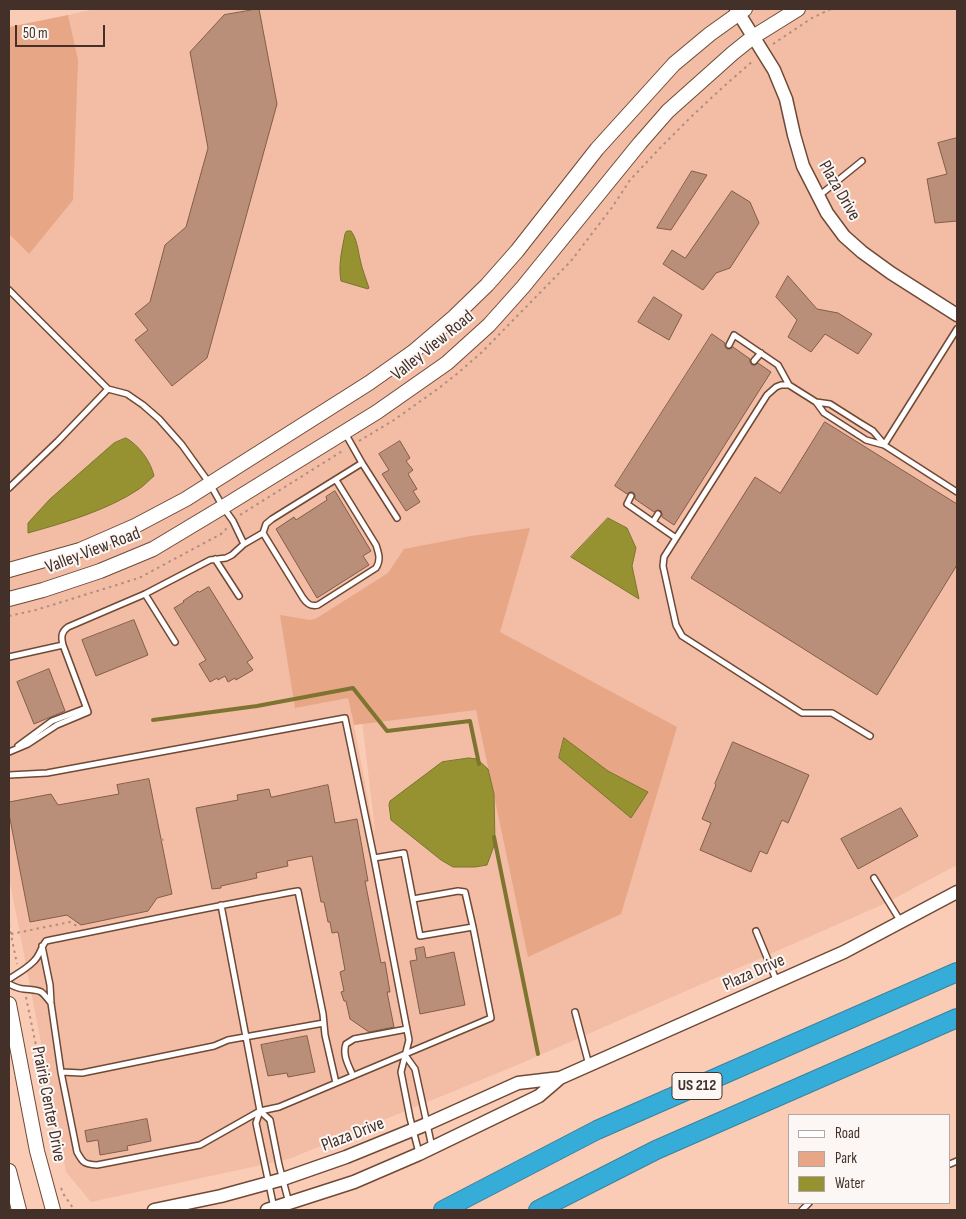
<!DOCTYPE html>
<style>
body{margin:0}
#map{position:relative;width:966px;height:1219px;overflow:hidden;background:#faccb6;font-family:"Sofia Sans Condensed",sans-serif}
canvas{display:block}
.frame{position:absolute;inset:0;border:10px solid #433129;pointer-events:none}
.legend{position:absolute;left:788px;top:1114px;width:162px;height:90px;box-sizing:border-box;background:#fcf7f5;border:1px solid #b2a8a3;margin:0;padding:6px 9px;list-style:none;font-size:15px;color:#433129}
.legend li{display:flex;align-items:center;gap:10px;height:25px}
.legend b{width:25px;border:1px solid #b2a8a3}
.scale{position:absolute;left:15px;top:25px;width:90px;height:22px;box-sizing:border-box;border:2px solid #433129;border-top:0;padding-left:6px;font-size:15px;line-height:18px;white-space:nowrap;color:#433129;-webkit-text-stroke:4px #fcf7f5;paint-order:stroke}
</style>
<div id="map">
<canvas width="966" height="1219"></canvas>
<div class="frame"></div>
<ul class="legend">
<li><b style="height:6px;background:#fff"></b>Road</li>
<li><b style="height:14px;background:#e7a686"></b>Park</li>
<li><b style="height:14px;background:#969231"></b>Water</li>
</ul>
<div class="scale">50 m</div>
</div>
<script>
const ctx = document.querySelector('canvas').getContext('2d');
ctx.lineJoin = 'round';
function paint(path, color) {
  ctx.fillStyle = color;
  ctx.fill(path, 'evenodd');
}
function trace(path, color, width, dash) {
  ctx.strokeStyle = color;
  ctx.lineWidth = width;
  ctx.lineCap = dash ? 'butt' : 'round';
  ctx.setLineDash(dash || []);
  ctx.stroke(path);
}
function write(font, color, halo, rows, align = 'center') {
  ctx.font = font + ' "Sofia Sans Condensed",sans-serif';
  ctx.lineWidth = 4;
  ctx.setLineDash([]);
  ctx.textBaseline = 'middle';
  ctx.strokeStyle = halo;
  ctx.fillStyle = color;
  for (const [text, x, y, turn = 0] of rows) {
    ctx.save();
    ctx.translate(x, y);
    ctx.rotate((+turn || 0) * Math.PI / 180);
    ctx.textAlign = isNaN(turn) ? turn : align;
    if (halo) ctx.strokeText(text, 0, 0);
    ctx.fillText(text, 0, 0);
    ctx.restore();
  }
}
const built = new Path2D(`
 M95 9H957V865L884 904 522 1063 289 1159 91 1202 66 1172 9 877V234L29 254 77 84 68 15ZM359 695 375 831H374L354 725 348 698Z`);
const green = new Path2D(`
 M68 15 78 60 73 200 29 254 9 234V27Z
 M530 528 500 632 677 727 621 914 528 957 476 710 354 725 348 698 295 708 280 615 310 620 317 618 388 573 404 549 471 536Z`);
const water = new Path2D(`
 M347 231H351C357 239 358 250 360 259 362 269 366 279 369 288L368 289 341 281C338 265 342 249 345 234Z
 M126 438C139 445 151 462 154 476 149 480 145 485 139 489 108 510 64 523 28 533V523L50 499 114 443Z
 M608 518 627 528 636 548 632 566 639 599 571 557Z
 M564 738 608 771 648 792 631 818 559 758Z
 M469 758 477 759 488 769 494 794 495 843 487 865 475 867H453L441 860 391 820 389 805 390 801 442 762Z`);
const stream = new Path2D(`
 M153 720 257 706 353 688 387 731 470 721 479 764
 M494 837 538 1054`);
const building = new Path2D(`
 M259 9 277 104 207 358 172 386 135 340 148 330 135 314 150 302 165 245 186 227 208 148 190 52 224 15Z
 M957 138V221L935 223 927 179 947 174 938 143Z
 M692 171 707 175 671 230 657 228Z
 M732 191 750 202 759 223 730 268 716 273 703 290 663 264 672 250 685 258Z
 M788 276 817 309 838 313 872 334 858 354 825 334 811 352 788 337 797 320 776 297Z
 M654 297 682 315 669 340 638 322Z
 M712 334 725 343V346L727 349H730L733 347 750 359V362L752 365H755L758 363 771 372 674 525 662 517V514L661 511 658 510 654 512 635 499V495L633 492H630L627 494 615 486Z
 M825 422 957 504V565L877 695 691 578 755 477 780 493Z
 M400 441 410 458 406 461 413 470 408 474 417 489 413 491 420 502 406 511 382 474 389 470 379 454Z
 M335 491 371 551 363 556 369 565 317 598 276 529 294 517 296 520 327 500 326 497Z
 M209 587 253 658 247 662 253 670 236 680 235 678 228 682 225 676 218 680 217 678 210 682 199 664 206 660 174 608 184 602 183 601 198 591 199 592Z
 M134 620 148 655 96 676 82 640Z
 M49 669 65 711 34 724 17 682Z
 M733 742 809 775 788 823 782 820 767 854 760 851 751 872 700 850 711 823 702 819 716 785 715 784Z
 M149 779 172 894 157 898 148 911 81 925 67 915 30 922 9 814V802L51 794 58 805 119 794 117 785Z
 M328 785 335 823 357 819 368 881H365L381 963 385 962 390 992H387L394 1027 369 1032 350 1019 346 1001H344L341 992 344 991 340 972 345 970 338 932 332 933 330 922H328L324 902H321L312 856 287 861 288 866 256 873 257 878 221 886V888L212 889 196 808 238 800 237 795 269 789 271 797Z
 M901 808 918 836 858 869 841 839Z
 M424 947 426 958 454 952 465 1005 420 1014 410 961 417 960 415 949Z
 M307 1036 315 1072 288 1077 287 1073 268 1076 261 1045Z
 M147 1119 151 1141 127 1146 128 1150 100 1155 98 1140 87 1142 85 1131Z`);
const path = new Path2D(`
 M773 44 812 18 831 9
 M359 441 394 420 439 388 458 373 481 353 571 261 613 206 630 180 661 147 692 116 723 87 754 60
 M240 515 344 450
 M9 616 36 610 139 578 221 534 228 527
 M161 840 166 839
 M9 925 17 964
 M11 934 70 922 77 926
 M26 997 41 1070 44 1113
 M61 1188 64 1195 73 1208`);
const service = new Path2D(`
 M820 195 862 161
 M9 290 108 389 127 394 143 405 159 419 182 445 210 484 223 507 233 521 244 544 232 555 226 558 210 560 145 594 68 627C61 632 61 637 63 645L88 712 57 725 28 744 9 752
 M729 345 734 335 778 365 789 385
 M754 361 761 353
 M816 402 830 404 860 423 873 431 884 444
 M884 445 957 329
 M362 463 397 518
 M9 488 58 441 108 389
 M631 496 627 504 676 538
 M653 522 658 514
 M263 533 303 598C307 604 311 607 318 605L376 568C381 560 379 554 376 545L336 480
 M244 544 263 533 266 524 272 519 362 463 345 433
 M215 559 239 596
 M145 594 175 642
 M9 657 63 645
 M870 736 832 713H802L682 636 676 625 663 566 664 557 767 395 776 387 781 385H789L816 402 824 413 863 438 866 440 884 445 957 492
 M18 746 52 721 86 708
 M9 775 47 773 345 718 374 858 404 853 420 936 473 927 491 1018 279 1107 260 1111 200 1145 97 1165C84 1164 83 1163 77 1152L61 1072 51 1003 50 985 42 946
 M374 858 409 1040 401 1072 410 1118 419 1153
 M874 878 901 922
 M413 899 458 891 465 892 473 927
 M221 905 260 1111 256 1123 274 1208
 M756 931 777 982
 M9 979C17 974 26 969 33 962 40 956 41 947 46 941 131 924 214 906 298 891L323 1014 325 1035 336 1083
 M9 984C13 986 19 989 24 989 42 991 40 989 51 1003
 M575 1012 589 1065
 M405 1055 415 1069 432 1147
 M61 1072 82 1073 214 1046 228 1040 324 1023
 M353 1076C349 1066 342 1055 346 1044L354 1039 407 1029
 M260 1111 270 1120 279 1165 289 1203
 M950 1164 957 1161
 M802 1210 809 1203`);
const tertiary = new Path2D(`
 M736 9 774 70 786 99 794 135 803 166 827 213 844 236 862 252 891 273 957 315
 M154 1210 221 1196 283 1179 346 1157 427 1124 518 1083 560 1078
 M267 1210 354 1182 419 1154 539 1096 560 1078 844 952 957 892`);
const secondary = new Path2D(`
 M9 570 80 550 135 526 186 499 369 383 413 352 454 317 487 285 517 251 597 149 674 64 710 34 745 9
 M9 599 43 590 100 571 153 549 223 507 377 412 447 363 489 325 523 287 640 143 668 111 733 53 753 37 798 9
 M9 1004 37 1151 53 1210
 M9 1171 19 1210`);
const motorway = new Path2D(`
 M443 1210 597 1130 957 972
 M538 1210 656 1150 957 1018`);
const shields = [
 [697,1086,50]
];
const shieldNames = [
 ["US 212",697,1086]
];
const streetNames = [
 ["Plaza Drive",839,191,60],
 ["Valley View Road",433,346,-39],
 ["Valley View Road",93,551,-21],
 ["Plaza Drive",754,973,-24],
 ["Prairie Center Drive",48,1104,79],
 ["Plaza Drive",353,1135,-21]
];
paint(built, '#f2bda4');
paint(green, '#e7a686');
paint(water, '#969231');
trace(water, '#7d752f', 1);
trace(stream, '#7d752f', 4);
paint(building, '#ba8f7a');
trace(building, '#855d49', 1);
trace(service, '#6f4936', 8);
trace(tertiary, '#6f4936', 15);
trace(secondary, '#6f4936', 16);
trace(motorway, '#3b829b', 20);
trace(path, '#b08d7d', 2, [2.5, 4]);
trace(service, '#fff', 5);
trace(tertiary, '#fff', 12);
trace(secondary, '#fff', 14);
trace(motorway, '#36add8', 18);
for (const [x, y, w] of shields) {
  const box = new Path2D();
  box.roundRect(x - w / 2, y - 13.5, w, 27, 4);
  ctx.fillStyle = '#fcf7f5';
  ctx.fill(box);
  trace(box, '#433129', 1);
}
write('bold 16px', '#433129', null, shieldNames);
write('18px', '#433129', '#fcf7f5', streetNames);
</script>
